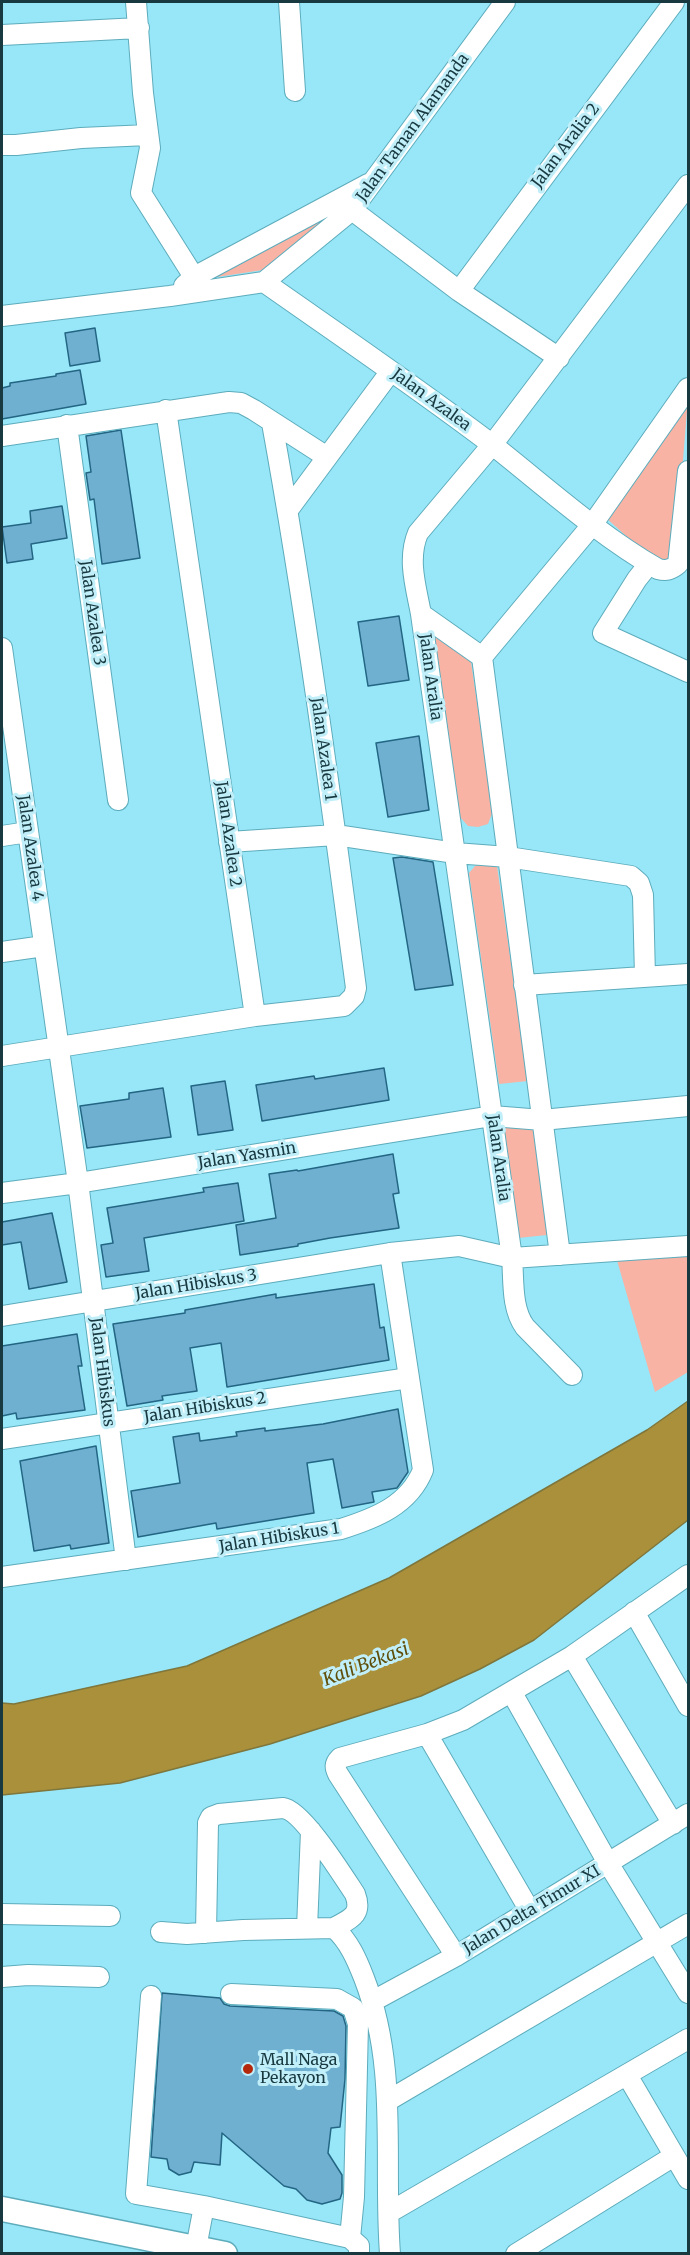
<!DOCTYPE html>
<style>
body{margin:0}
#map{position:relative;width:690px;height:2255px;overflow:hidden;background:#97e7f8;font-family:Merriweather,serif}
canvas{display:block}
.frame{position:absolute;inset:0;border:3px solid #183940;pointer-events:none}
</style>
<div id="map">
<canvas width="690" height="2255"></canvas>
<div class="frame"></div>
</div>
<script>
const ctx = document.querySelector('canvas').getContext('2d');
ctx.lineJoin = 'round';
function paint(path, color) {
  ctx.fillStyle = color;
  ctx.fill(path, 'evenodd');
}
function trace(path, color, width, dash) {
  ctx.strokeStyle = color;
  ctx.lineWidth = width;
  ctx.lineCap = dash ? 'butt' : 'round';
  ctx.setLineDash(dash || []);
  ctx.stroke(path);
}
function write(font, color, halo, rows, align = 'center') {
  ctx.font = font + ' Merriweather,serif';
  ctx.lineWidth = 6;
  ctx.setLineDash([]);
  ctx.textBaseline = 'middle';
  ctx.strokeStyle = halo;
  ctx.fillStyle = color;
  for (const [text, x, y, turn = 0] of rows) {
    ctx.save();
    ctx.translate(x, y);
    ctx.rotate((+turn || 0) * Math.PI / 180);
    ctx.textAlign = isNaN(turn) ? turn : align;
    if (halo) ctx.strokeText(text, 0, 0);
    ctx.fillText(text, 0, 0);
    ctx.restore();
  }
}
const green = new Path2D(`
 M338 204 294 253 263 270 204 279Z
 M688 398 675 559 668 563 655 562 605 517Z
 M439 635 471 662 493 811 488 824 478 827 468 826 460 817 434 639Z
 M489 863 497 866 528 1081 499 1084 469 873 475 866Z
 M533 1125 547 1235 518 1238 504 1128Z
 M688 1251V1372L655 1392 616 1257Z`);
const water = new Path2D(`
 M688 1401V1520L534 1640 480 1669 421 1696 270 1744 120 1783 2 1795V1703L14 1704 187 1666 389 1578 647 1430Z`);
const building = new Path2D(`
 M95 328 100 361 70 366 65 333Z
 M80 370 86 404 2 419V388L10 386V383L56 376V374Z
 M121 430 140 558 102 564 94 499 90 500 86 473 91 472 86 436Z
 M62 506 67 538 31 544 33 559 7 563 2 527 31 523 30 511Z
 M399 616 409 680 368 686 358 622Z
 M419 736 429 810 388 817 376 743Z
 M402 857 433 862 453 985 415 990 393 858Z
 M384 1068 389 1100 262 1121 256 1085 314 1076 315 1079Z
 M225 1081 233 1130 198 1135 191 1086Z
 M163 1088 171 1137 87 1148 80 1106 129 1099V1093Z
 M393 1154 399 1193 393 1194 399 1228 330 1238 298 1244V1246L240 1255 236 1225 276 1218 269 1174 297 1170 298 1171Z
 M238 1183 244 1221 144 1238 149 1271 106 1277 101 1245 113 1243 107 1208 204 1192 203 1188Z
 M52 1213 67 1282 29 1289 21 1242 2 1245V1222Z
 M374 1284 380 1328 384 1327 389 1360 227 1387 221 1343 190 1348 197 1391 162 1396 163 1400 127 1406 113 1324 185 1313V1310L276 1294V1298Z
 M77 1334 82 1366H78L85 1410 17 1419 16 1413 2 1416V1346Z
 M398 1409 408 1472 397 1488 372 1492 374 1502 342 1508 333 1459 307 1463 314 1513 217 1529 216 1523 138 1537 131 1491 180 1483 173 1437 199 1433 200 1441 237 1436 236 1432 265 1428V1431L323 1424Z
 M96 1446 109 1543 71 1549 70 1545 34 1551 20 1461Z
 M162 1993 220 1998 224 2004 230 2006 334 2011 343 2016 346 2026 345 2079 340 2127 331 2128 328 2153 342 2175V2193L340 2199 322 2204 307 2200 296 2189 284 2186 222 2133 220 2165 194 2162 191 2172 179 2175 169 2169 167 2159 151 2157Z`);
const minor = new Path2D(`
 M136 2 143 93 150 148 141 193 194 277
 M289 2 295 91
 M2 35 139 28
 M2 145H16L81 138 148 135
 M352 210 459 291 559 358
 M264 282C341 336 419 389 494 446 547 488 599 535 658 569 666 571 671 570 678 564L688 471
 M184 286 194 277 368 184
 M459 291 674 2
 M2 316 170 296 264 282 352 210 505 2
 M166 410 255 1016
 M67 425 118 800
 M2 436 229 402 241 403 254 410 327 457
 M288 510 391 371
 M649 564 637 579 603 633 688 672
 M421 614 482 657
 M2 648 79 1190 126 1560
 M2 836 28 832
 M229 842 336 835 455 853 508 857 631 876 639 883 643 895 645 977
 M2 952 44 946
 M524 985 688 974
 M2 1056 255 1016 344 1006 354 996 356 988C331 799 306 610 272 423
 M2 1193 78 1183 492 1116 542 1120 688 1106
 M560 1255 482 657 592 525 688 388
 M2 1316 390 1253 459 1246 512 1258 688 1246
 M572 1375 525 1327C511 1308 514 1280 512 1258L421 614C416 587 407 559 418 533L492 445 688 185
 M2 1439 409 1378
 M2 1577 341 1529C376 1518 409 1505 423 1470L390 1253
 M634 1612 688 1706
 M572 1656 673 1824
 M512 1693 608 1863 688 1993
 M427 1734 530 1911
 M2 1914 110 1916
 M307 1928 311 1831
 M161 1932 187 1934 243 1930 334 1928C349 1941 357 1960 364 1978 399 2068 383 2160 390 2254
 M206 1933 208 1823 211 1817 219 1814 283 1808C302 1810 343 1876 355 1894 363 1915 350 1919 334 1928
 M456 1956 338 1774C335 1768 334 1764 340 1758L427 1734 463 1720 572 1656 688 1575
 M2 1977 28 1975 99 1977
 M231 1994 337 1999 353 2008 358 2024 354 2197 350 2238
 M151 1996 136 2194 204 2206 350 2238 359 2246V2254
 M373 2001 456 1956 688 1814
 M627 2075 688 2179
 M389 2100 688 1924
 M390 2212 688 2039
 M196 2248 204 2206
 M516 2254 674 2156`);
const major = new Path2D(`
 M2 2209 225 2254`);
const markers = [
 [248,2069,6,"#b4280c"]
];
const streetNames = [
 ["Jalan Taman Alamanda",413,128,-54],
 ["Jalan Aralia 2",566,146,-53],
 ["Jalan Azalea",431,400,36],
 ["Jalan Azalea 3",92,613,82],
 ["Jalan Aralia",430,677,82],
 ["Jalan Azalea 1",323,749,82],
 ["Jalan Azalea 2",228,834,82],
 ["Jalan Azalea 4",30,848,82],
 ["Jalan Yasmin",247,1156,-9],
 ["Jalan Aralia",498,1158,82],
 ["Jalan Hibiskus 3",196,1285,-9],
 ["Jalan Hibiskus",102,1372,83],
 ["Jalan Hibiskus 2",205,1408,-9],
 ["Jalan Hibiskus 1",279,1538,-9],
 ["Jalan Delta Timur XI",532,1910,-31]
];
const poiNames = [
 ["Mall Naga",260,2060],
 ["Pekayon",260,2078]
];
const waterNames = [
 ["Kali Bekasi",366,1665,-21]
];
paint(green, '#f8b3a4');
paint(water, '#aa903a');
trace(water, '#7e763c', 1.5);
paint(building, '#6fafd0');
trace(building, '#236583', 1.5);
trace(minor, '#5dacbc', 22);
trace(major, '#5dacbc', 27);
trace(minor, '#fff', 20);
trace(major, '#fff', 24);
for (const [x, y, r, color] of markers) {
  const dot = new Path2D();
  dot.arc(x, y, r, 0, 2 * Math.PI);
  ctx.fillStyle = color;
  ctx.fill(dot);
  trace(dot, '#c1eff9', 2);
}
write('16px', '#183940', '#c1eff9', streetNames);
write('16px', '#183940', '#c1eff9', poiNames, 'left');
write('italic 18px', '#604f0b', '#c1eff9', waterNames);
</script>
